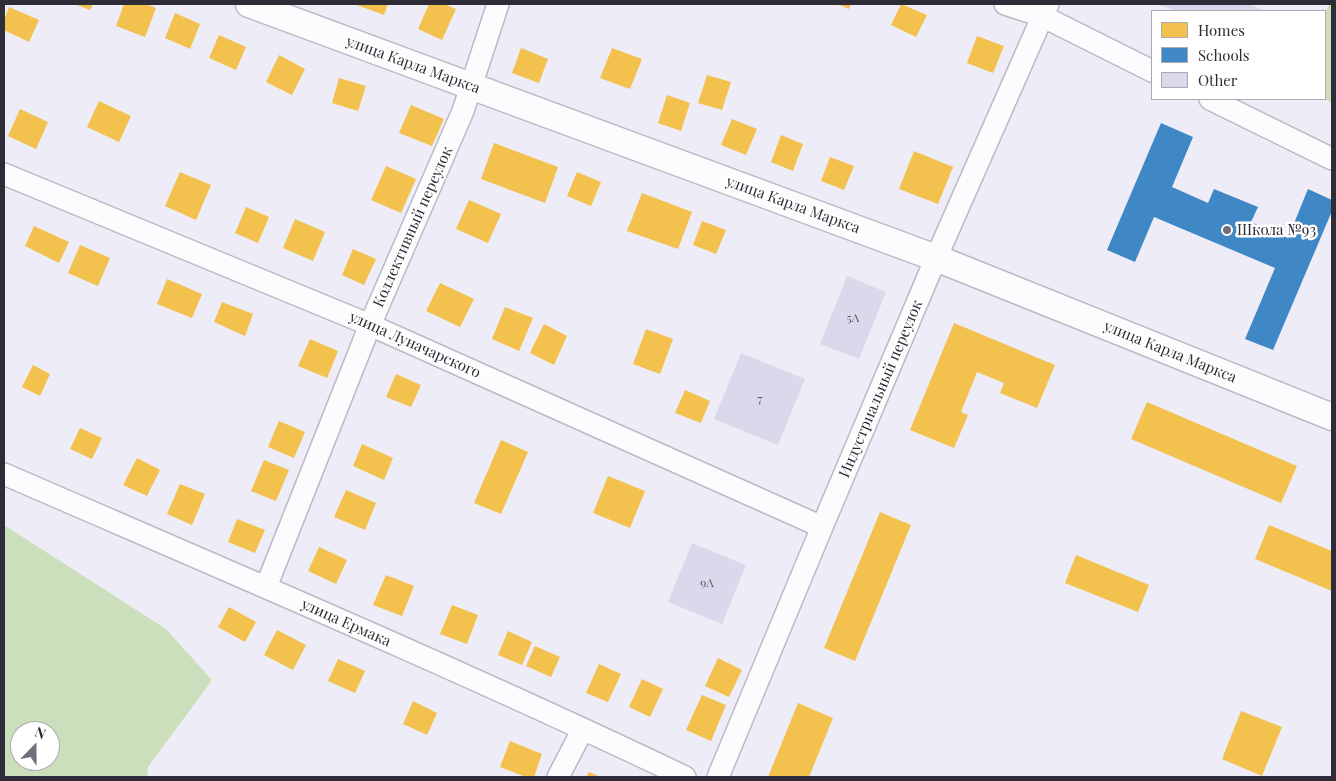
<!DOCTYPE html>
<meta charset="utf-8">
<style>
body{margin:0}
#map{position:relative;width:1336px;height:781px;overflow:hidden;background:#eeecf7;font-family:"Playfair Display",serif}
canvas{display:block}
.frame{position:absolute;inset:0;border:5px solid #2e2d37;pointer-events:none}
.legend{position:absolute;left:1151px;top:10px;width:175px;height:90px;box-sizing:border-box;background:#fff;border:1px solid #ababaf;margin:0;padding:6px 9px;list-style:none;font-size:15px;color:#2e2d37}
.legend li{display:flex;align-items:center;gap:10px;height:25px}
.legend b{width:25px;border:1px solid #ababaf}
.north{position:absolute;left:10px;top:721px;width:50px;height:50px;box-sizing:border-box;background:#fff;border:1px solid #ababaf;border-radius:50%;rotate:22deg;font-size:14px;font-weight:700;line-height:20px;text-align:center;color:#2e2d37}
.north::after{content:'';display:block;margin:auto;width:18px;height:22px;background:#71707a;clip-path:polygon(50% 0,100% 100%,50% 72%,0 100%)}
</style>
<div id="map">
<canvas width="1336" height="781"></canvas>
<div class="frame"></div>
<ul class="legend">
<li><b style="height:14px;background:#f2c14e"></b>Homes</li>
<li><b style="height:14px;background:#3f88c5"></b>Schools</li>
<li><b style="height:14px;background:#dbd8eb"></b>Other</li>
</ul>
<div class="north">N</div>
</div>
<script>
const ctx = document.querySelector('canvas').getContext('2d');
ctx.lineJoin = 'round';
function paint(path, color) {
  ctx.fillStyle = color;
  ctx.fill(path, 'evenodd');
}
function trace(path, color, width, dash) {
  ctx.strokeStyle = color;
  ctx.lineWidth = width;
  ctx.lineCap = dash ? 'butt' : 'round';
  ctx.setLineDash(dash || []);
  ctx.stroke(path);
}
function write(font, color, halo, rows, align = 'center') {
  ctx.font = font + ' "Playfair Display",serif';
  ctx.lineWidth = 5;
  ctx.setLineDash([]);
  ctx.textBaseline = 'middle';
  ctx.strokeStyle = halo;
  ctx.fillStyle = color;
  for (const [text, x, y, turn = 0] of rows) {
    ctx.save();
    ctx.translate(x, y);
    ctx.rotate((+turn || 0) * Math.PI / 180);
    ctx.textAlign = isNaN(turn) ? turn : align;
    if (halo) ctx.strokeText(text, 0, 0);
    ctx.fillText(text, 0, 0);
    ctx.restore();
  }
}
const green = new Path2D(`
 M1329 4H1332V103L1324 99 1325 14Z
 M4 525 166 629 212 680 148 767 147 777H4ZM20 731H50V761H20Z`);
const homes = new Path2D(`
 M74 4H93L90 10Z
 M124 4H146L156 8 145 37 116 26Z
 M354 4H388L384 15Z
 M429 4H444L456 9 442 40 418 29Z
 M837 4H851L849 9Z
 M901 4 927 15 916 37 891 25Z
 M9 7 39 20 29 42 4 30V20Z
 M175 13 200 24 190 49 165 38Z
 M219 35 246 47 236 70 209 58Z
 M977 36 1004 46 993 73 967 63Z
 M521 48 548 59 539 83 512 73Z
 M612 48 642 59 630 89 600 78Z
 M279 55 305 69 292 95 266 82Z
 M707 75 731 82 722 110 698 103Z
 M339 78 366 86 358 111 332 103Z
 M667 95 690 103 681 131 658 123Z
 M99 101 131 116 119 142 87 127Z
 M411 105 444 119 432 146 399 133Z
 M20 109 48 122 36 149 8 136Z
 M732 119 757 129 746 155 721 145Z
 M781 135 803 144 793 171 771 162Z
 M494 143 558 167 545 203 481 179Z
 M914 151 953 167 938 204 899 189Z
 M830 157 854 166 844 190 821 181Z
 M386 166 416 179 401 213 371 200Z
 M180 172 211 185 196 220 165 206Z
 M577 172 601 182 591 206 567 196Z
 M642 193 692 212 678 249 627 231Z
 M469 200 501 214 488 243 456 229Z
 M246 207 269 217 258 243 235 233Z
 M295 219 325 232 313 261 283 248Z
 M702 221 726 230 716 254 693 245Z
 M34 226 69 242 59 263 25 246Z
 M80 245 110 258 98 286 68 273Z
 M353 249 376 259 364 285 342 275Z
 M167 279 202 294 192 318 157 304Z
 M440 283 474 299 460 327 426 311Z
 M222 302 253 314 245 336 214 322Z
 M505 307 533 318 519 351 492 339Z
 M954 323 1055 365 1037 408 1000 393 1004 383 977 372 961 412 968 415 954 448 910 430Z
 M544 324 567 336 554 365 530 353Z
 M646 329 673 339 660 374 633 364Z
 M310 339 338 351 327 378 298 366Z
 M33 365 50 374 40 396 22 387Z
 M396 374 421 385 411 407 386 397Z
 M685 390 710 401 701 423 675 413Z
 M1147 402 1297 466 1281 503 1131 439Z
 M279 421 305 432 294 458 268 447Z
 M80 428 102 438 92 459 70 449Z
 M501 440 528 452 501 514 474 503Z
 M362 444 393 458 384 480 353 466Z
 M137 458 160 470 147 496 123 485Z
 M264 460 289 470 276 501 251 491Z
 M608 476 645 491 630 528 593 513Z
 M180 484 205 494 192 525 167 514Z
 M346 490 376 503 365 530 334 517Z
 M880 512 911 525 855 661 824 648Z
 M237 519 265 530 255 553 228 542Z
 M1269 525 1332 551V591L1255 559Z
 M319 547 347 560 336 584 308 571Z
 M1076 555 1149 585 1138 612 1065 583Z
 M386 575 414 586 402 616 373 605Z
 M452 605 478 615 467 644 440 634Z
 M229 607 256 622 245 642 218 627Z
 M277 630 306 645 293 670 264 655Z
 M508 631 532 642 522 665 498 655Z
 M535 646 560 657 551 677 526 666Z
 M718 658 742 670 729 697 705 686Z
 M338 659 365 671 355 693 328 681Z
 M599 664 621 674 608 702 586 693Z
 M642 679 663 689 650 717 629 707Z
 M702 695 726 705 711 741 686 730Z
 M413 701 437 713 427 735 403 724Z
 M798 703 833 718 809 777H768Z
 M1241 711 1282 727 1262 776 1222 759Z
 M510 741 542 754 534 777H526L500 767Z
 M589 772 601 777H586Z`);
const schools = new Path2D(`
 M1161 123 1193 137 1172 187 1208 203 1214 189 1258 207 1251 222 1288 238 1308 189 1332 200V211L1273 350 1245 339 1275 268 1154 217 1135 262 1107 250Z`);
const building = new Path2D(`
 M1158 4H1249L1266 11H1175Z
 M847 276 886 292 859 359 820 344Z
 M741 353 805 379 778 445 714 419Z
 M692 543 746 565 722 624 668 602Z`);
const minor = new Path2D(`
 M1005 4 1042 16 1152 71
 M1210 99 1332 159
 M4 174 370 325 822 527
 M4 474C232 573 461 670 685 777
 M266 587 370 325 463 111 498 4
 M558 777 583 729
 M718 777 822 527 936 258 1048 4`);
const major = new Path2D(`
 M249 4 936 258 1332 417`);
const markers = [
 [1227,230,5,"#71707a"]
];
const numberNames = [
 ["5А",853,318],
 ["7",760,399],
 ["9А",707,583]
];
const streetNames = [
 ["улица Карла Маркса",413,65,20],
 ["улица Карла Маркса",793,205,20],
 ["Коллективный переулок",413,227,-66],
 ["улица Луначарского",415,345,24],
 ["улица Карла Маркса",1170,352,22],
 ["Индустриальный переулок",881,389,-67],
 ["улица Ермака",346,623,24]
];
const poiNames = [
 ["Школа №93",1237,230]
];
paint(green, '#cbdfbc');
paint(homes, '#f2c14e');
paint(schools, '#3f88c5');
paint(building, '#dbd8eb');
trace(minor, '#bbbac4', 24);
trace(major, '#bbbac4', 29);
trace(minor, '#fcfcfe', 21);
trace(major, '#fcfcfe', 26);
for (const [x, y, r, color] of markers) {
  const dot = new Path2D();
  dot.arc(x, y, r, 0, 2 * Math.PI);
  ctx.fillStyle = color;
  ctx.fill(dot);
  trace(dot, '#fff', 2);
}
write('12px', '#595864', null, numberNames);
write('15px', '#2e2d37', '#fff', streetNames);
write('15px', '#2e2d37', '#fff', poiNames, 'left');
</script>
